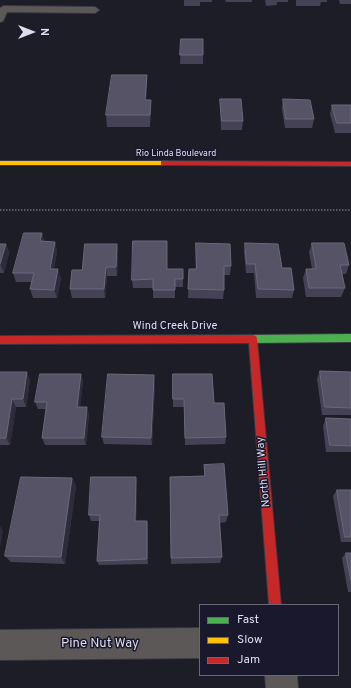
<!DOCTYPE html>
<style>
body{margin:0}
#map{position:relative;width:351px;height:688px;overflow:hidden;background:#1d1d28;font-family:Overpass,sans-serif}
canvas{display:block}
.legend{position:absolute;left:199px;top:604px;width:140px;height:72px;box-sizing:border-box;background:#19182d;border:1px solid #68677a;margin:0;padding:5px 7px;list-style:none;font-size:12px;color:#dedeee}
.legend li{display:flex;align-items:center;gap:8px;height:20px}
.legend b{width:20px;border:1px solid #68677a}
.north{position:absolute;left:12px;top:12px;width:40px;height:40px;-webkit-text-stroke:3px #19182d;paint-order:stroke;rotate:90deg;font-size:11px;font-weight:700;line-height:16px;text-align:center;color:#dedeee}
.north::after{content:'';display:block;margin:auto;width:14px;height:18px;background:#dedeee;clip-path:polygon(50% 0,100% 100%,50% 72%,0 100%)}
</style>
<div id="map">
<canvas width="351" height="688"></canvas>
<ul class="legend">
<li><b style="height:5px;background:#4caf50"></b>Fast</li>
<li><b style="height:5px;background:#ffc107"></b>Slow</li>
<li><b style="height:5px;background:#c62828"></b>Jam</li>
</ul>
<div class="north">N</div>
</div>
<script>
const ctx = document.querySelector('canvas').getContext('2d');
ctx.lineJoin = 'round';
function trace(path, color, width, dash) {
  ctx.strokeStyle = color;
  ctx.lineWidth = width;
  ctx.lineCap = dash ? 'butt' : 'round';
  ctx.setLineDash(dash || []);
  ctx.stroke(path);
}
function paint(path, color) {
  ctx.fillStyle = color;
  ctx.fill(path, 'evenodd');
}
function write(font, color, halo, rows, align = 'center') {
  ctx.font = font + ' Overpass,sans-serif';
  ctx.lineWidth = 3;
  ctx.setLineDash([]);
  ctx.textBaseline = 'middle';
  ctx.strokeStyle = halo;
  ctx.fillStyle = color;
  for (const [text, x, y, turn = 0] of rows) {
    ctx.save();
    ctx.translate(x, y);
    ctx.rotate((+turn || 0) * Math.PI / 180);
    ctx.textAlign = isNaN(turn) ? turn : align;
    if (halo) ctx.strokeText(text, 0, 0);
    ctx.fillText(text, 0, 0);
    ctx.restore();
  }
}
const path = new Path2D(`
 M0 210H351`);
const lane = new Path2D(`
 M4 6 95 7 99 10 95 13 7 12 3 21 0 22V8Z`);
const street = new Path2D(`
 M200 628V658L0 660V630Z
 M265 675H297L298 688H266Z`);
const fast = new Path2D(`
 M351 334V342L250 343 247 342 246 339 247 336 250 335Z`);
const slow = new Path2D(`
 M0 161H163L166 163 163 165H0Z`);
const jam = new Path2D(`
 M161 161 351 162V166L163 165H161Z
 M253 335 256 336 257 339 281 605H269L249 343 0 344V336Z`);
const wall = new Path2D(`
 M184 0H212V2H200V6H184Z
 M225 0H252V2H226Z
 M265 0H288V2H277V5L266 6Z
 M296 0H327V2H321L320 6H296Z
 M339 0H351V4H340Z
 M181 39 203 55V64H180Z
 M147 75V88L146 100 151 112 150 127H107L106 115Z
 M220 99 243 121 242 130H221L220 108Z
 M283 99 314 119 312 128H285L282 109Z
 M332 105H351V133H335L330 114Z
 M42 233 44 241 55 242 57 251 54 269 61 278 57 298H33L30 289 32 282H16L13 273Z
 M196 243 231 266 230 275H224V290L223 299 188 298 189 269H196Z
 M245 243 294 290 292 298H256L254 273H246L244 252Z
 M312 243 349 265 346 274H342L345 288 341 297H306L303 278 306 269H312L309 252Z
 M0 244H6L9 253 4 273H0Z
 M117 244 118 253 117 276H107L105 298H72L70 289 82 270Z
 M168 269 183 279V287H175V298H153V288H133L132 280Z
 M320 371 351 372V415H322L317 379Z
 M0 372 30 380 26 407H16L10 445H0Z
 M81 374 83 382 80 407 89 414 86 445H45L42 438 46 409H38L35 402Z
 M173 374 214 403 226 437 225 444 185 445 184 407H173Z
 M155 383 152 445 104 444 102 437Z
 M326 418 351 419V452H326L323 426Z
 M204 465 228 515 226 522 220 523 222 557 220 563 171 564 170 477 204 476Z
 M136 477 137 483 136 521 148 526V564L99 565 97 561 99 521H91L89 515Z
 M72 478 76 486 65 564 11 562 5 556Z
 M337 490H351V542H341L333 496Z
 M346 553H351V592H348L342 558Z`);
const shadedWall = new Path2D(`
 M147 75V88L145 112V100Z
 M151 100V112L150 127V115Z
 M42 233 44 242 40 241Z
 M55 242 57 251 52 278 50 269Z
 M6 244 9 253 4 273 0 264Z
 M117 244 118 253 117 276 116 267Z
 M106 267 107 276 105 298 104 289Z
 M58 269 61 278 57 298 54 290Z
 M27 372 30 380 26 407 23 399Z
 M81 374 83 382 79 414 77 407Z
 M154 375 155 383 152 445 151 438Z
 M12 399 16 407 10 445 6 438Z
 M87 407 89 414 86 445 84 438Z
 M136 477 137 483 136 526 135 521Z
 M72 478 76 486 65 564 61 557Z
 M147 521 148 526V564L147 559Z
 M0 526 3 530 0 548Z`);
const building = new Path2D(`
 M181 39H203V55H180Z
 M112 75H147L145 100H151L150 115H106Z
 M220 99H241L243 121H222Z
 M283 99 310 100 314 119H286Z
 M332 105H351V123H337Z
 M24 233H42L40 241 55 242 50 269H58L54 290 30 289 34 273H13Z
 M133 241H167V269H183V279H175V290H153V279L132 280Z
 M196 243 230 244 231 266H224V290L188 289 189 269H196Z
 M245 243 278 244 282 268H291L294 290 258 289 255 264H247Z
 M312 243H344L349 265H340L345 288H309L306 269H316Z
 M0 244H6L0 264Z
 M85 244H117L116 267H106L104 289H70L72 270H82Z
 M320 371 351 372V408L325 407Z
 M0 372H27L23 399H12L6 438H0Z
 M40 374H81L77 407H87L84 438H42L47 402H35Z
 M108 374 154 375 151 438 102 437Z
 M173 374H212L214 403H224L226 437 185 438 184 399H173Z
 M326 418 351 419V446L330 445Z
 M224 464 228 515H219L222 557 171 558 170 477 205 476 204 465Z
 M21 477 72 478 61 557 5 556Z
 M91 477H136L135 521H147V559L97 561 100 515H89Z
 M337 490H351V537H345Z
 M346 553H351V580Z`);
const farStreetnames = [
 ["Rio Linda Boulevard",176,154]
];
const streetNames = [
 ["Wind Creek Drive",175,327],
 ["North Hill Way",264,472,-95]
];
const nearStreetnames = [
 ["Pine Nut Way",100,644]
];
trace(lane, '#393943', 2);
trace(street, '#393943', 2);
trace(fast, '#393943', 2);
trace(slow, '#393943', 2);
trace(jam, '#393943', 2);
trace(path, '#5a595d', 2, [1.5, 1.5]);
paint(lane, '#5b5857');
paint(street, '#5b5857');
paint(fast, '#4caf50');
paint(slow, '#ffc107');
paint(jam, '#c62828');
paint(wall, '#454255');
paint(shadedWall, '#2e2c3c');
paint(building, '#555365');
trace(building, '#6a687a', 1);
write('9px', '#dedeee', '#19182d', farStreetnames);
write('11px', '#dedeee', '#19182d', streetNames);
write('13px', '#dedeee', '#19182d', nearStreetnames);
</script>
